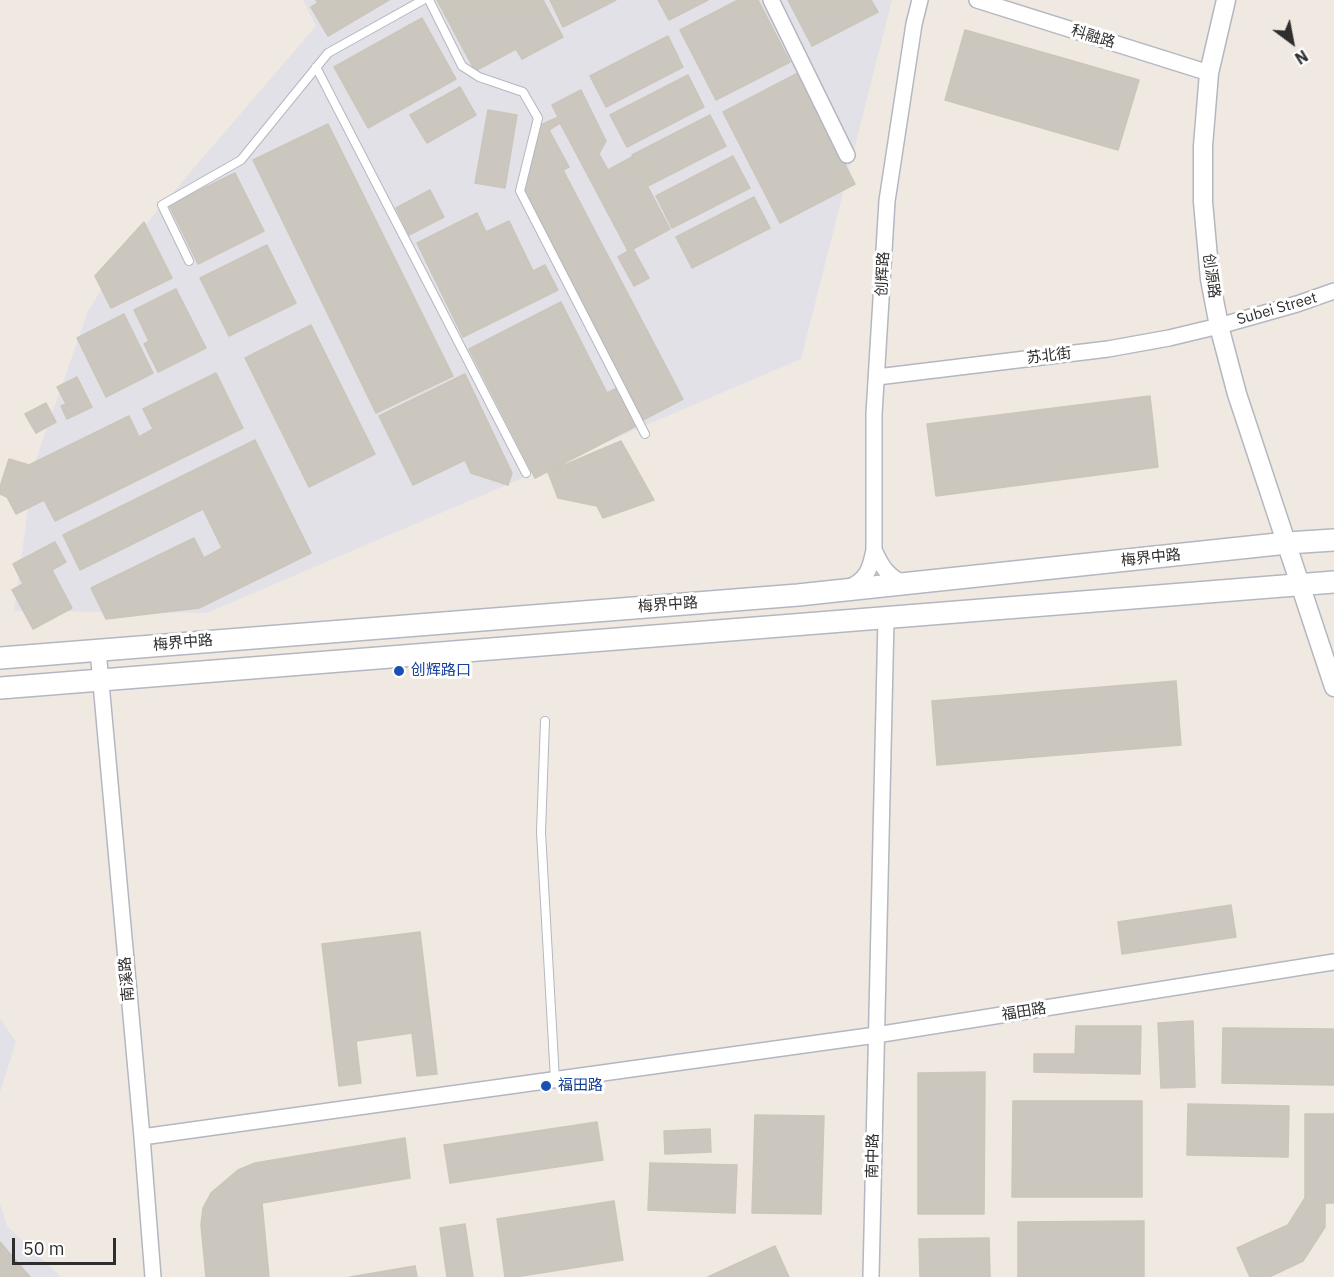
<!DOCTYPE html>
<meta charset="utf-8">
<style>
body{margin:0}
#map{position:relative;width:1334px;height:1277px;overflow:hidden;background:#efe9e1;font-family:"IBM Plex Sans",sans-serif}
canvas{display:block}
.north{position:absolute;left:1262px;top:12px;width:60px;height:60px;-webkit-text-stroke:4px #fff;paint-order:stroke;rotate:148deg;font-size:16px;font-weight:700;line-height:24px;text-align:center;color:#2e2e2e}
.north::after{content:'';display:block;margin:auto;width:21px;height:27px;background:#2e2e2e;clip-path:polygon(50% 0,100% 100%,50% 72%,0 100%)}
.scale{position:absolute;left:12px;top:1238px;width:104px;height:27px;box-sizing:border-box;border:3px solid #2e2e2e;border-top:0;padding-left:8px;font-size:18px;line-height:21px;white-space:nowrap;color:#2e2e2e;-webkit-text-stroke:4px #fff;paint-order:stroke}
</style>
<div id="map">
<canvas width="1334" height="1277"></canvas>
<div class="north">N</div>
<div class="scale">50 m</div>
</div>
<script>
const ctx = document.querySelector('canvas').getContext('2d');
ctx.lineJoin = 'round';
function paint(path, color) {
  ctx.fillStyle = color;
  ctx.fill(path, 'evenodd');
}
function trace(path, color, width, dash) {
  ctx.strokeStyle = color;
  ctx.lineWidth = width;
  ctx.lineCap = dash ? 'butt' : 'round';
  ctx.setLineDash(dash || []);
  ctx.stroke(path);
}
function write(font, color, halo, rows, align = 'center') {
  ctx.font = font + ' "IBM Plex Sans","Noto Sans SC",sans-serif';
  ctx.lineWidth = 6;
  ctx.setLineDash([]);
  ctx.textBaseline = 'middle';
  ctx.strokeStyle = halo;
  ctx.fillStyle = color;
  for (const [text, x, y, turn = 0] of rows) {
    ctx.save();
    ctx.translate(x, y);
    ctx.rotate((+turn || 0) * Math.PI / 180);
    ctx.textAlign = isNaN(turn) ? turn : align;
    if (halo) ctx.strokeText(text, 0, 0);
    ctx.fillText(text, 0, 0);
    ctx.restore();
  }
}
const industrial = new Path2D(`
 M303 0H892L801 359 207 613 14 611 34 465 88 311 132 240 316 26Z
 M0 1018 16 1042 0 1092Z
 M0 1203 7 1226 61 1277H0Z`);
const building = new Path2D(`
 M316 0H389L328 36 311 7 318 3Z
 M437 0H543L563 37 522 59 516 49 475 71Z
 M550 0H616L563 27Z
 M658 0H708L669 20Z
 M738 0H758L790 62 716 100 680 30Z
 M788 0H871L878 12 812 46Z
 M422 18 456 79 368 128 334 67Z
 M965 30 1139 80 1118 150 945 100Z
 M668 36 683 67 606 107 590 76Z
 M798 73 855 184 780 223 723 112Z
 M688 75 704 107 627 147 610 115Z
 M460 87 476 115 427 143 410 115Z
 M581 90 606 141 599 154 608 170 632 157 670 229 633 249 649 278 634 286 618 257 628 251 560 123 549 130 569 167 563 170 683 399 643 420 523 191 541 125 558 117 552 105Z
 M488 110 517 115 505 188 475 183Z
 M710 115 726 146 648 186 632 155Z
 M328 124 453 376 376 413 253 160Z
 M733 156 750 188 672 228 656 196Z
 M235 173 264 231 198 264 169 205Z
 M430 190 444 217 409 235 396 208Z
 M754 197 770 228 692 268 676 237Z
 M477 213 486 232 509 221 533 271 545 265 558 290 463 337 417 243Z
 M144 222 172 278 111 308 95 276Z
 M267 245 296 303 229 336 200 278Z
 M176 289 206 348 158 372 144 344 149 341 134 310Z
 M561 302 607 393 619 387 638 425 535 478 469 349Z
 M124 314 153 373 106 397 77 338Z
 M311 325 375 454 309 487 245 358Z
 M216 373 243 428 55 521 44 500 16 514 7 497 0 494V487L9 459 29 465 129 416 139 437 153 429 143 409Z
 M465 374 512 473 508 485 471 473 465 460 413 485 379 416Z
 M77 377 92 407 67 419 61 406 66 404 57 387Z
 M1150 396 1158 467 936 496 927 424Z
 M46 403 56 422 36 433 25 414Z
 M255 440 311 553 199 608 106 619 91 588 194 538 204 558 222 548 203 509 80 570 63 535Z
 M621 441 654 500 603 518 597 506 558 498 548 472Z
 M55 542 66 562 52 570 72 608 33 629 12 590 23 584 13 564Z
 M1176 681 1181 745 937 765 932 701Z
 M1231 905 1236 937 1122 954 1118 922Z
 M420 932 437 1074 417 1076 412 1033 356 1041 361 1083 339 1086 322 944Z
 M1193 1021 1195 1087 1161 1088 1158 1023Z
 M1076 1026H1141L1140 1074 1034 1072V1054H1075Z
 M1223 1028 1334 1029V1085L1222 1083Z
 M985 1072 984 1214H918V1073Z
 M1013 1101H1142V1197H1012Z
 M1188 1104 1289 1106 1288 1157 1187 1155Z
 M1305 1114H1334V1203H1325V1227L1303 1261 1269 1277H1250L1237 1248 1288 1225 1305 1198Z
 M755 1115 824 1116 821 1214 752 1213Z
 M597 1122 603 1160 450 1183 444 1145Z
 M710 1129 711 1152 665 1154 664 1131Z
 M405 1138 410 1178 262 1203 269 1277H206L201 1225 203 1208 211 1193 238 1170 255 1163Z
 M650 1163 737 1165 735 1213 648 1210Z
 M614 1201 623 1260 515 1277H505L497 1219Z
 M1144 1221V1277H1018V1222Z
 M465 1224 473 1277H447L440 1228Z
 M989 1238 990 1277H920L919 1239Z
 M0 1242 30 1277H0Z
 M775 1246 789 1277H708Z
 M415 1266 417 1277H350Z`);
const service = new Path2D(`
 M429 0 462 66 479 77 523 92 538 118 520 191 645 434
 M316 67 526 473
 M189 261 162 205 241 160 328 53 423 0
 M545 721 541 832 555 1080`);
const minor = new Path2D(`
 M771 0 847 155
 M977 0 1209 73
 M877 377 1108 349 1169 338 1219 326 1297 304 1334 291
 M874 550V414L887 201 914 24 920 0
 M848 588C867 579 870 570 874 550 882 567 887 576 905 584
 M98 650 142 1137 153 1277
 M142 1137 876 1035 1334 962
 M871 1277 886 618`);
const tertiary = new Path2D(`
 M1226 0 1209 73 1203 146V202L1210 279 1219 326 1237 394 1334 687`);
const secondary = new Path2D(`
 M0 658 798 595 1287 543 1334 540
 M0 688 1334 582`);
const markers = [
 [399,671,6,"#1a4fb4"],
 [546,1086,6,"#1a4fb4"]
];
const streetNames = [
 ["科融路",1093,37,17],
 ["创辉路",883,274,-87],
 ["创源路",1211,276,82],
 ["Subei Street",1277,309,-16],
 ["苏北街",1049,356,-7],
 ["梅界中路",1151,558,-6],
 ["梅界中路",668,605,-4],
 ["梅界中路",183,643,-5],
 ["南溪路",127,979,-95],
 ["福田路",1024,1012,-9],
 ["南中路",873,1156,-89]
];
const transitNames = [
 ["创辉路口",411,671],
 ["福田路",558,1086]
];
paint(industrial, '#e3e1e8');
paint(building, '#cbc7bf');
trace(building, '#cbc5ba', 1.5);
trace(service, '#b4b7c1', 10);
trace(minor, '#b4b7c1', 18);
trace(tertiary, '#b4b7c1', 21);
trace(secondary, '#b4b7c1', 24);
trace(service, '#fff', 8);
trace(minor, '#fff', 15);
trace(tertiary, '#fff', 18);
trace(secondary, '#fff', 21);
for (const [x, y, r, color] of markers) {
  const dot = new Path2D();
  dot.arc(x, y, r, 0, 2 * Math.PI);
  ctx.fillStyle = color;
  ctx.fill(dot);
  trace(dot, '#fff', 2);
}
write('15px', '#2e2e2e', '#fff', streetNames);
write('15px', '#164399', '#fff', transitNames, 'left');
</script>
